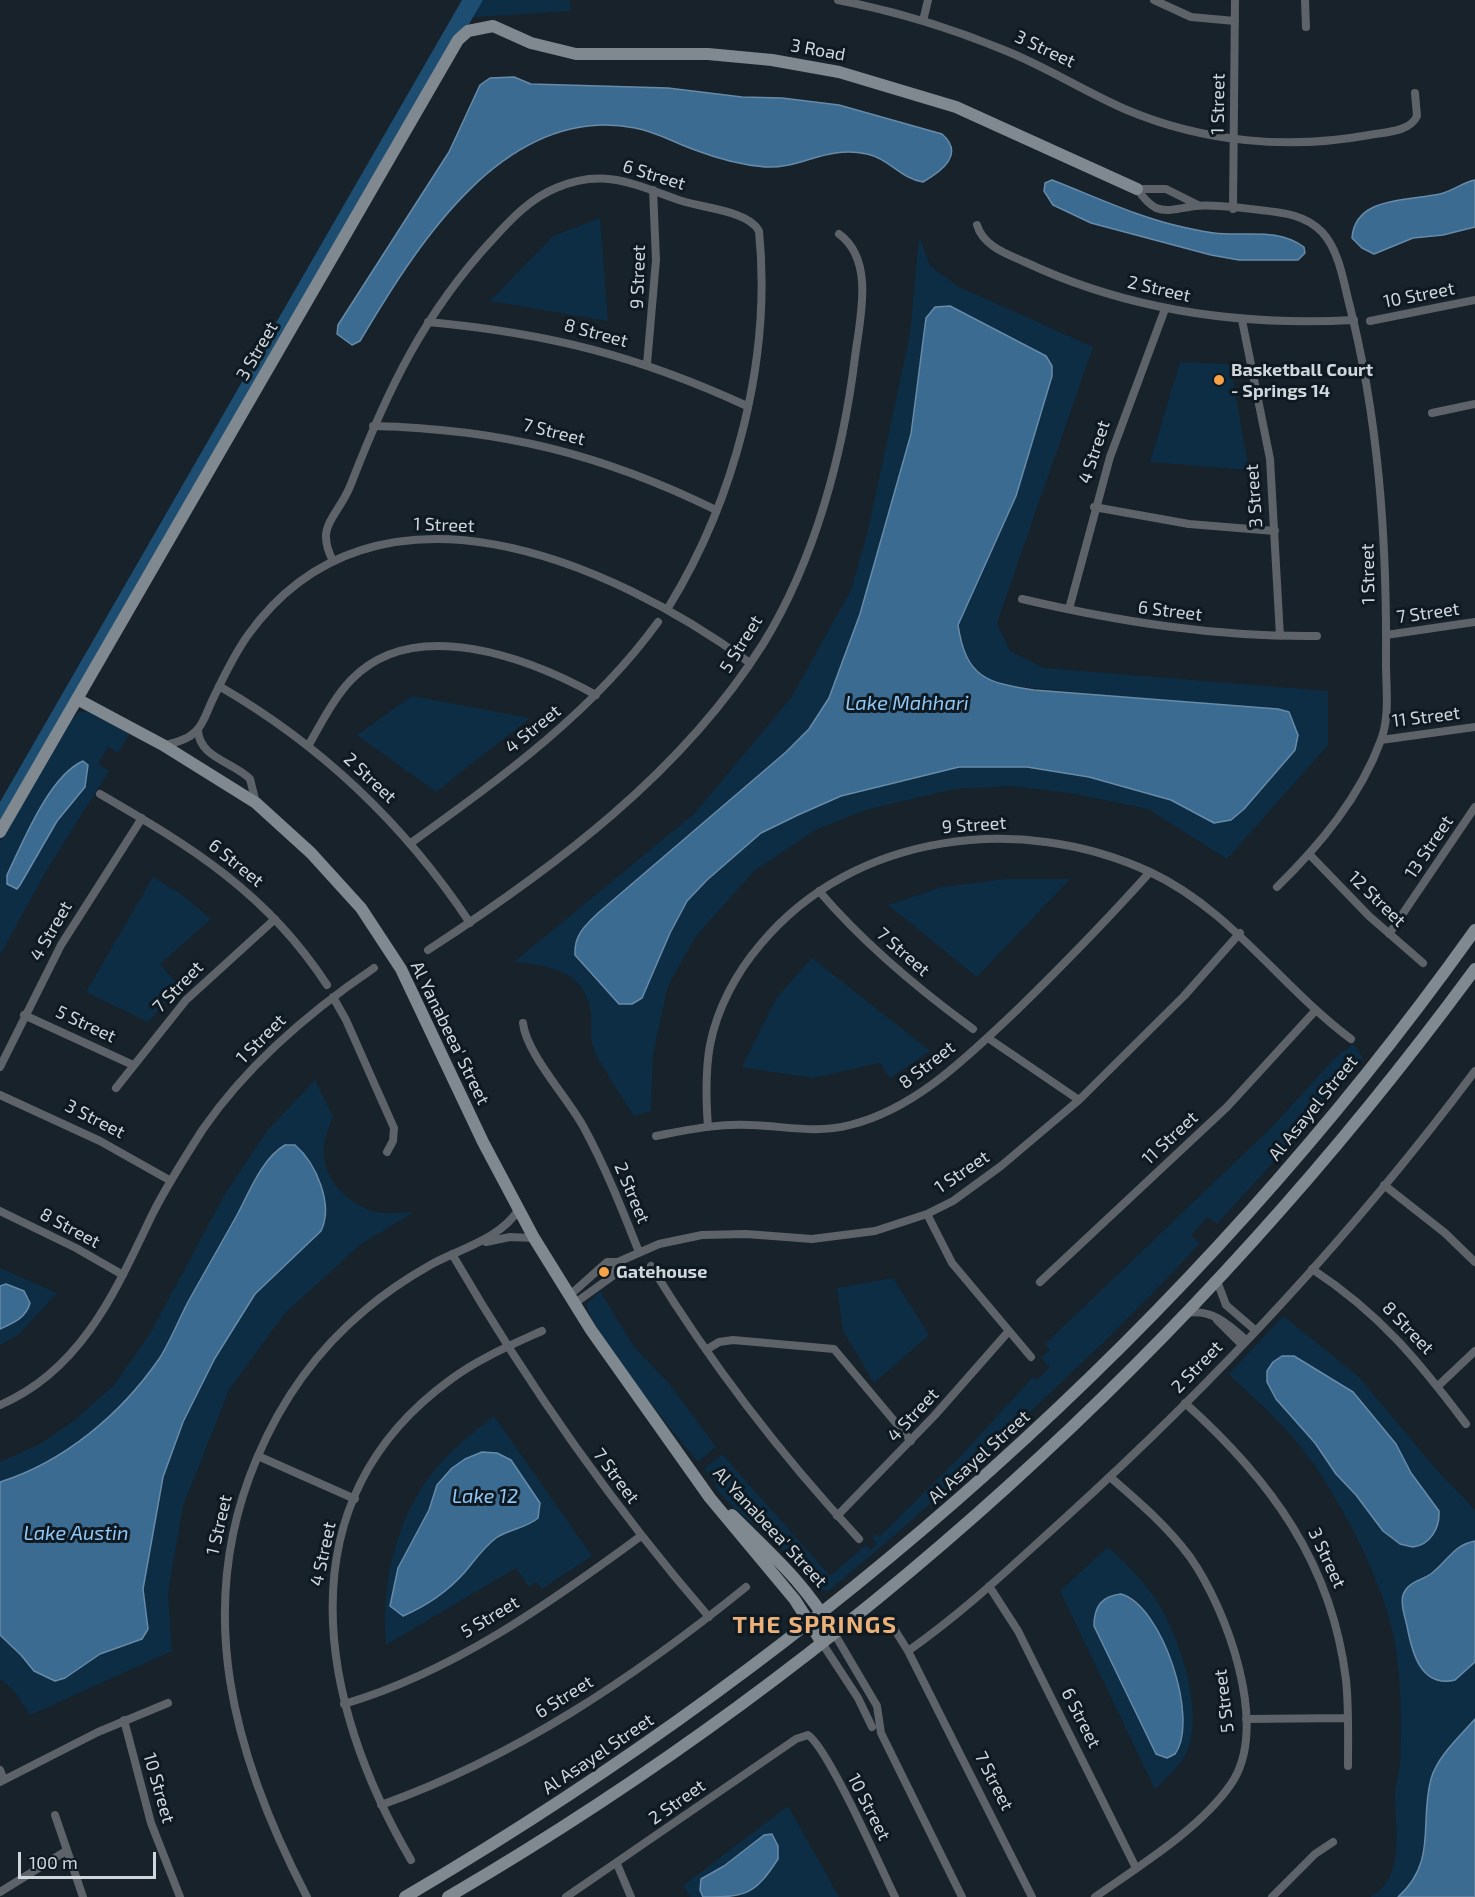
<!DOCTYPE html>
<style>
body{margin:0}
#map{position:relative;width:1475px;height:1897px;overflow:hidden;background:#17222b;font-family:"Exo 2",sans-serif}
canvas{display:block}
.scale{position:absolute;left:18px;top:1852px;width:138px;height:27px;box-sizing:border-box;border:3px solid #cfd6dc;border-top:0;padding-left:8px;font-size:18px;line-height:21px;white-space:nowrap;color:#cfd6dc;-webkit-text-stroke:4px #0e1921;paint-order:stroke}
</style>
<div id="map">
<canvas width="1475" height="1897"></canvas>
<div class="scale">100 m</div>
</div>
<script>
const ctx = document.querySelector('canvas').getContext('2d');
ctx.lineJoin = 'round';
function paint(path, color) {
  ctx.fillStyle = color;
  ctx.fill(path, 'evenodd');
}
function trace(path, color, width, dash) {
  ctx.strokeStyle = color;
  ctx.lineWidth = width;
  ctx.lineCap = dash ? 'butt' : 'round';
  ctx.setLineDash(dash || []);
  ctx.stroke(path);
}
function write(font, color, halo, rows, align = 'center') {
  ctx.font = font + ' "Exo 2",sans-serif';
  ctx.lineWidth = 6;
  ctx.setLineDash([]);
  ctx.textBaseline = 'middle';
  ctx.strokeStyle = halo;
  ctx.fillStyle = color;
  for (const [text, x, y, turn = 0] of rows) {
    ctx.save();
    ctx.translate(x, y);
    ctx.rotate((+turn || 0) * Math.PI / 180);
    ctx.textAlign = isNaN(turn) ? turn : align;
    if (halo) ctx.strokeText(text, 0, 0);
    ctx.fillText(text, 0, 0);
    ctx.restore();
  }
}
const green = new Path2D(`
 M469 0H569L572 11 459 18Z
 M600 218 608 321 490 301 553 236Z
 M919 236 930 266 959 287 1093 347 997 623 1010 651 1044 668 1328 691V745L1227 859 1148 809 1070 793 1011 786 954 789 869 809 817 829 754 871 696 936 668 986 653 1054 651 1111 634 1116C625 1101 595 1058 592 1044 590 1032 593 1019 590 1007 582 970 546 965 514 962L695 813 791 698 851 590 868 530 910 334ZM924 335 1045 356 1052 366V376L1016 496 958 625C962 652 972 670 995 684L1196 704 1295 750 1244 809 1231 820 1214 823 1171 800 1089 777 1027 767H959L841 796 761 833 707 880 687 901 655 964 649 984 597 982 575 955 578 933 598 913 786 752 809 729 829 698 860 614 911 434Z
 M1180 362 1230 364 1249 470 1150 462Z
 M412 696 530 718 436 792 357 735Z
 M79 712H89L129 734 118 753 108 747 98 764 109 771 46 871 0 955V841L70 722Z
 M153 877 181 894 211 919 160 964 176 983 169 990 173 994 148 1022 86 992Z
 M1006 879H1070L977 977 888 905 942 887Z
 M812 958 930 1051 890 1078 880 1063 813 1078 742 1067 777 997Z
 M1353 1044 1363 1057 1287 1147 1217 1224 1208 1217 1191 1235 1200 1243C1138 1311 1071 1374 1005 1435 948 1488 890 1541 828 1591L818 1590 778 1545 731 1505 716 1488V1484L704 1469 722 1454 830 1576 866 1545 871 1550 877 1544 872 1538 876 1534 879 1537 957 1460 1033 1377 1037 1380 1050 1367 1041 1358 1050 1350 1045 1344 1271 1128 1334 1059Z
 M315 1080 333 1117C328 1130 322 1143 324 1158 327 1184 352 1206 376 1212 388 1215 402 1212 414 1212L361 1244 284 1314 229 1390 183 1506 168 1593 172 1651 30 1715 15 1692 0 1679V1635L21 1655 34 1671 65 1678 100 1654 129 1644 148 1629 143 1589 163 1477 183 1422 215 1358 255 1294 321 1231 327 1220 275 1150C249 1193 223 1237 199 1281 186 1306 175 1334 159 1358 124 1414 63 1462 0 1482V1462L40 1444 75 1420 115 1384 151 1332 225 1194 267 1131Z
 M0 1268 57 1293 18 1335 0 1345V1329L19 1319 6 1284 0 1286Z
 M893 1278 929 1335 874 1383 843 1331 837 1288Z
 M600 1291 634 1347 668 1382 716 1447 698 1462C679 1439 586 1326 587 1304Z
 M1283 1316 1359 1377 1435 1468 1475 1510V1897H1370C1404 1880 1396 1833 1395 1802 1394 1788 1399 1775 1400 1762 1402 1728 1401 1691 1397 1657 1391 1594 1339 1494 1299 1445 1279 1419 1252 1397 1229 1374Z
 M494 1416 592 1556 542 1589 536 1582 529 1587 516 1568 386 1645C381 1581 396 1518 436 1468 452 1448 474 1432 494 1416ZM482 1452C516 1453 522 1477 539 1503L533 1523 499 1536 483 1549 464 1573 437 1597 403 1616 397 1580 398 1568 429 1510 438 1485 452 1468 465 1459Z
 M1108 1547C1124 1562 1139 1576 1152 1594 1177 1628 1203 1704 1189 1746 1184 1763 1167 1777 1155 1789L1060 1591ZM1121 1594 1132 1597 1142 1606 1174 1671 1181 1705 1180 1748 1171 1757 1155 1753 1094 1626Z
 M788 1806 839 1897H740C773 1876 772 1872 772 1834L764 1835 724 1866 701 1879 700 1890 703 1897H690L684 1885Z`);
const forest = new Path2D(`
 M462 0H483L0 832V802Z`);
const water = new Path2D(`
 M514 77 531 84 668 88 742 97 782 98 839 105 942 134C965 154 942 171 923 182 901 179 888 158 867 154 826 145 801 169 765 167 742 165 716 158 695 150 675 143 657 132 635 128 505 103 417 245 360 341L352 345 337 334 338 325 449 152 480 85 490 78Z
 M1052 180C1096 197 1139 218 1187 228 1196 230 1205 232 1214 233 1246 237 1276 227 1304 247L1305 253 1298 260H1239L1211 255 1091 223 1053 205 1044 191 1045 183Z
 M1475 180V227L1443 235 1413 238 1374 254 1362 248 1352 238C1355 196 1408 201 1440 194 1453 191 1463 182 1475 180Z
 M950 306 1046 356 1052 366V376L1016 496 958 625C966 678 987 683 1034 690L1278 709 1289 712 1298 735 1295 750 1244 809 1231 820 1214 823 1171 800 1089 777 1027 767H959L841 796 798 815 761 833 707 880 687 901 670 933 642 998 632 1004H619L575 955C574 935 584 927 598 913L786 752 809 729 829 698 860 614 911 434 926 318 935 307Z
 M83 761 88 765 85 787 57 821 20 885 17 889 7 884V875C23 842 49 776 83 761Z
 M285 1145H295C316 1163 334 1205 321 1231L255 1294 215 1358 183 1422 163 1477 143 1589 148 1629 142 1639 100 1654 65 1678 55 1681 34 1671 21 1655 0 1635V1482C64 1462 121 1414 159 1359 170 1342 178 1321 188 1302 204 1273 221 1244 237 1215 249 1193 262 1158 285 1145Z
 M6 1284 24 1291 30 1303C26 1318 13 1323 0 1329V1286Z
 M1282 1356H1294L1353 1392 1396 1444 1411 1473 1439 1511C1440 1528 1430 1545 1413 1547L1400 1544 1383 1531 1356 1495 1336 1474 1315 1443 1276 1399 1267 1382V1371L1273 1362Z
 M482 1452 497 1453 511 1460 540 1503 538 1518C527 1528 509 1529 496 1538 483 1548 475 1560 464 1573 448 1591 426 1606 403 1616L390 1606 398 1568 429 1510 437 1485 452 1468 465 1459Z
 M1475 1541V1662L1455 1680C1421 1688 1412 1653 1407 1626 1405 1617 1400 1604 1403 1595 1408 1581 1422 1581 1432 1573 1448 1561 1453 1545 1475 1541Z
 M1121 1594C1162 1605 1200 1720 1175 1754L1167 1758 1156 1754 1094 1626C1094 1606 1102 1596 1121 1594Z
 M1475 1719V1897H1398C1438 1861 1419 1823 1431 1779 1437 1757 1460 1736 1475 1719Z
 M772 1834 778 1846V1859C754 1896 745 1897 703 1897L700 1890 701 1879 724 1866 764 1835Z`);
const street = new Path2D(`
 M838 0C895 11 951 28 1004 50 1047 67 1085 92 1127 110 1203 142 1288 150 1369 135 1385 132 1410 132 1417 116L1415 93
 M1154 0 1191 17 1235 21
 M1305 0 1306 27
 M923 21 928 0
 M1198 205 1166 189H1137C1142 196 1148 204 1156 208 1169 213 1183 207 1196 206 1213 204 1279 211 1295 216 1305 219 1315 225 1322 232 1338 249 1343 278 1348 299 1379 418 1387 541 1386 663 1386 688 1390 716 1381 740 1360 797 1320 845 1277 887
 M1233 209 1235 0
 M977 225C983 246 1007 254 1025 262 1129 311 1240 326 1354 320
 M1242 320 1270 459 1280 636
 M1370 321 1475 300
 M428 322C547 333 639 356 747 406
 M647 364 656 260 653 190
 M1432 413 1475 404
 M373 426C501 429 602 454 716 510
 M1094 507 1189 524 1275 531
 M333 561C314 524 338 518 351 484 387 391 424 313 493 239 511 219 531 198 556 188 605 167 635 185 682 201 703 208 749 211 759 231 772 360 735 499 668 608
 M1022 599C1120 622 1216 637 1317 636
 M1069 609 1110 457 1165 309
 M1386 635 1475 622
 M219 686C321 745 405 825 470 923
 M198 730C199 758 234 762 250 779L256 803
 M1381 740 1475 727
 M164 745C175 743 188 740 196 731 203 725 207 712 211 703 222 680 233 656 248 635 375 458 610 561 750 663
 M308 746C321 724 333 699 351 680 414 614 529 658 596 695
 M100 794C193 848 267 893 327 985
 M411 843C501 778 592 713 658 622
 M1310 855 1369 916 1423 963
 M819 891C864 944 917 988 973 1029
 M1389 934 1475 807
 M428 950C554 868 682 773 763 644 815 560 843 454 855 357 860 318 875 260 839 234
 M333 997 346 1020 394 1128 393 1141 387 1152
 M24 1015 133 1065
 M523 1023C526 1053 567 1097 583 1126 605 1166 622 1209 639 1252
 M988 1038 1079 1100
 M0 1067 61 945 142 818
 M116 1088 186 1000 275 919
 M0 1095 100 1141 171 1181
 M708 1127C706 1100 705 1072 710 1045 717 1009 736 973 760 945 853 832 1021 812 1150 872 1231 910 1280 986 1351 1039
 M656 1136C687 1130 718 1123 751 1125 785 1126 816 1134 850 1125 916 1109 969 1055 1017 1010 1063 965 1107 920 1150 872
 M1384 1185 1445 1233 1475 1262
 M0 1211 76 1248 123 1275
 M927 1214 952 1263 1031 1357
 M486 1242 510 1237 534 1238
 M452 1254C527 1383 611 1504 709 1617
 M651 1266C711 1364 781 1455 859 1539
 M1312 1269C1379 1313 1418 1360 1466 1424
 M1217 1281 1226 1305 1255 1330
 M1040 1282 1227 1107 1315 1011
 M570 1295 607 1262H618L659 1244 702 1235 746 1234 812 1239 875 1231 927 1214 953 1201 1001 1166 1079 1100 1184 996 1240 933
 M575 1303 614 1275 618 1262
 M1187 1313C1212 1309 1228 1324 1246 1340
 M1217 1320 1241 1344
 M706 1350 719 1342 733 1340 834 1349 911 1441
 M1438 1386 1475 1351
 M1185 1403C1270 1479 1332 1563 1346 1680 1349 1708 1348 1738 1348 1766
 M0 1405C82 1370 116 1290 152 1215 167 1185 185 1157 203 1129 248 1064 309 1012 374 968
 M258 1456 355 1499
 M837 1516 935 1415 1008 1332
 M989 1586 1018 1631 1136 1868
 M888 1619 908 1651 1032 1897
 M834 1633 877 1706 881 1733 962 1897
 M822 1643 858 1698 872 1727
 M908 1651C964 1612 1014 1564 1064 1519 1214 1383 1354 1233 1475 1071
 M344 1704C453 1672 550 1603 641 1536
 M1246 1719 1348 1718
 M124 1720 151 1823 180 1897
 M0 1770 4 1780
 M0 1782 98 1732 168 1703
 M381 1805C516 1757 635 1677 746 1587
 M55 1815 83 1897
 M411 1860C319 1703 281 1503 450 1380 478 1359 511 1345 542 1331
 M617 1864 631 1897
 M0 1892 66 1851
 M307 1897C234 1757 192 1610 257 1458 281 1401 317 1350 365 1310 386 1292 409 1277 432 1264 462 1248 500 1239 519 1209
 M566 1897 796 1739 808 1735C828 1748 881 1868 895 1897
 M1095 1897C1139 1866 1200 1829 1231 1784 1271 1727 1226 1608 1190 1557 1167 1526 1139 1502 1110 1477
 M1272 1897 1315 1854 1333 1842`);
const secondary = new Path2D(`
 M77 699 163 745 256 803 311 853 361 908 401 969 483 1142 534 1238 591 1330 710 1498 795 1600 822 1643
 M0 832 458 40 468 31 493 26 531 43 576 54H708L772 60 839 72 956 107 1137 189
 M732 1515C773 1556 804 1582 834 1633
 M405 1897C822 1652 1193 1326 1475 930
 M448 1897C849 1663 1200 1343 1475 969`);
const markers = [
 [1219,380,6,"#f6a247"],
 [604,1272,6,"#f6a247"]
];
const streetNames = [
 ["3 Street",1045,49,25],
 ["3 Road",818,50,10],
 ["1 Street",1218,104,-89],
 ["6 Street",654,175,17],
 ["9 Street",638,277,-88],
 ["2 Street",1159,289,13],
 ["10 Street",1419,295,-11],
 ["8 Street",596,333,15],
 ["3 Street",257,351,-60],
 ["7 Street",554,432,14],
 ["4 Street",1094,452,-72],
 ["3 Street",1254,496,-94],
 ["1 Street",444,525,2],
 ["1 Street",1368,574,-91],
 ["6 Street",1170,611,7],
 ["7 Street",1428,613,-8],
 ["5 Street",741,644,-58],
 ["11 Street",1426,717,-7],
 ["4 Street",533,729,-39],
 ["2 Street",370,778,43],
 ["9 Street",974,825,-4],
 ["13 Street",1429,847,-56],
 ["6 Street",236,863,39],
 ["12 Street",1377,899,44],
 ["4 Street",51,931,-60],
 ["7 Street",903,952,41],
 ["7 Street",178,987,-46],
 ["5 Street",86,1024,25],
 ["Al Yanabeea' Street",450,1033,64],
 ["1 Street",261,1039,-45],
 ["8 Street",927,1065,-38],
 ["Al Asayel Street",1313,1108,-51],
 ["3 Street",95,1119,27],
 ["11 Street",1170,1138,-43],
 ["1 Street",962,1172,-34],
 ["2 Street",632,1193,67],
 ["8 Street",70,1228,28],
 ["8 Street",1408,1328,46],
 ["2 Street",1197,1367,-46],
 ["4 Street",913,1415,-47],
 ["Al Asayel Street",979,1457,-42],
 ["7 Street",616,1476,53],
 ["1 Street",219,1525,-77],
 ["Al Yanabeea' Street",770,1527,47],
 ["4 Street",323,1554,-78],
 ["3 Street",1327,1558,65],
 ["5 Street",490,1617,-31],
 ["6 Street",564,1697,-32],
 ["5 Street",1224,1701,-97],
 ["6 Street",1081,1718,63],
 ["Al Asayel Street",598,1754,-34],
 ["7 Street",994,1781,63],
 ["10 Street",159,1788,74],
 ["2 Street",677,1802,-35],
 ["10 Street",869,1807,63]
];
const poiNames = [
 ["Basketball Court",1231,370],
 ["- Springs 14",1231,391],
 ["Gatehouse",616,1272]
];
const waterNames = [
 ["Lake Mahhari",907,703],
 ["Lake 12",485,1496],
 ["Lake Austin",76,1533]
];
const districtNames = [
 ["THE SPRINGS",815,1625]
];
paint(green, '#0d2d45');
paint(forest, '#1d4e72');
paint(water, '#3b6b91');
trace(water, '#678ba8', 1.5);
trace(street, '#5d6368', 8);
trace(secondary, '#808890', 12);
for (const [x, y, r, color] of markers) {
  const dot = new Path2D();
  dot.arc(x, y, r, 0, 2 * Math.PI);
  ctx.fillStyle = color;
  ctx.fill(dot);
  trace(dot, '#0e1921', 2);
}
write('18px', '#cfd6dc', '#0e1921', streetNames);
write('bold 18px', '#cfd6dc', '#0e1921', poiNames, 'left');
write('italic 20px', '#8fc7f6', '#0e1921', waterNames);
ctx.letterSpacing = '1.5px';
write('bold 24px', '#ecb179', '#0e1921', districtNames);
ctx.letterSpacing = '0px';
</script>
